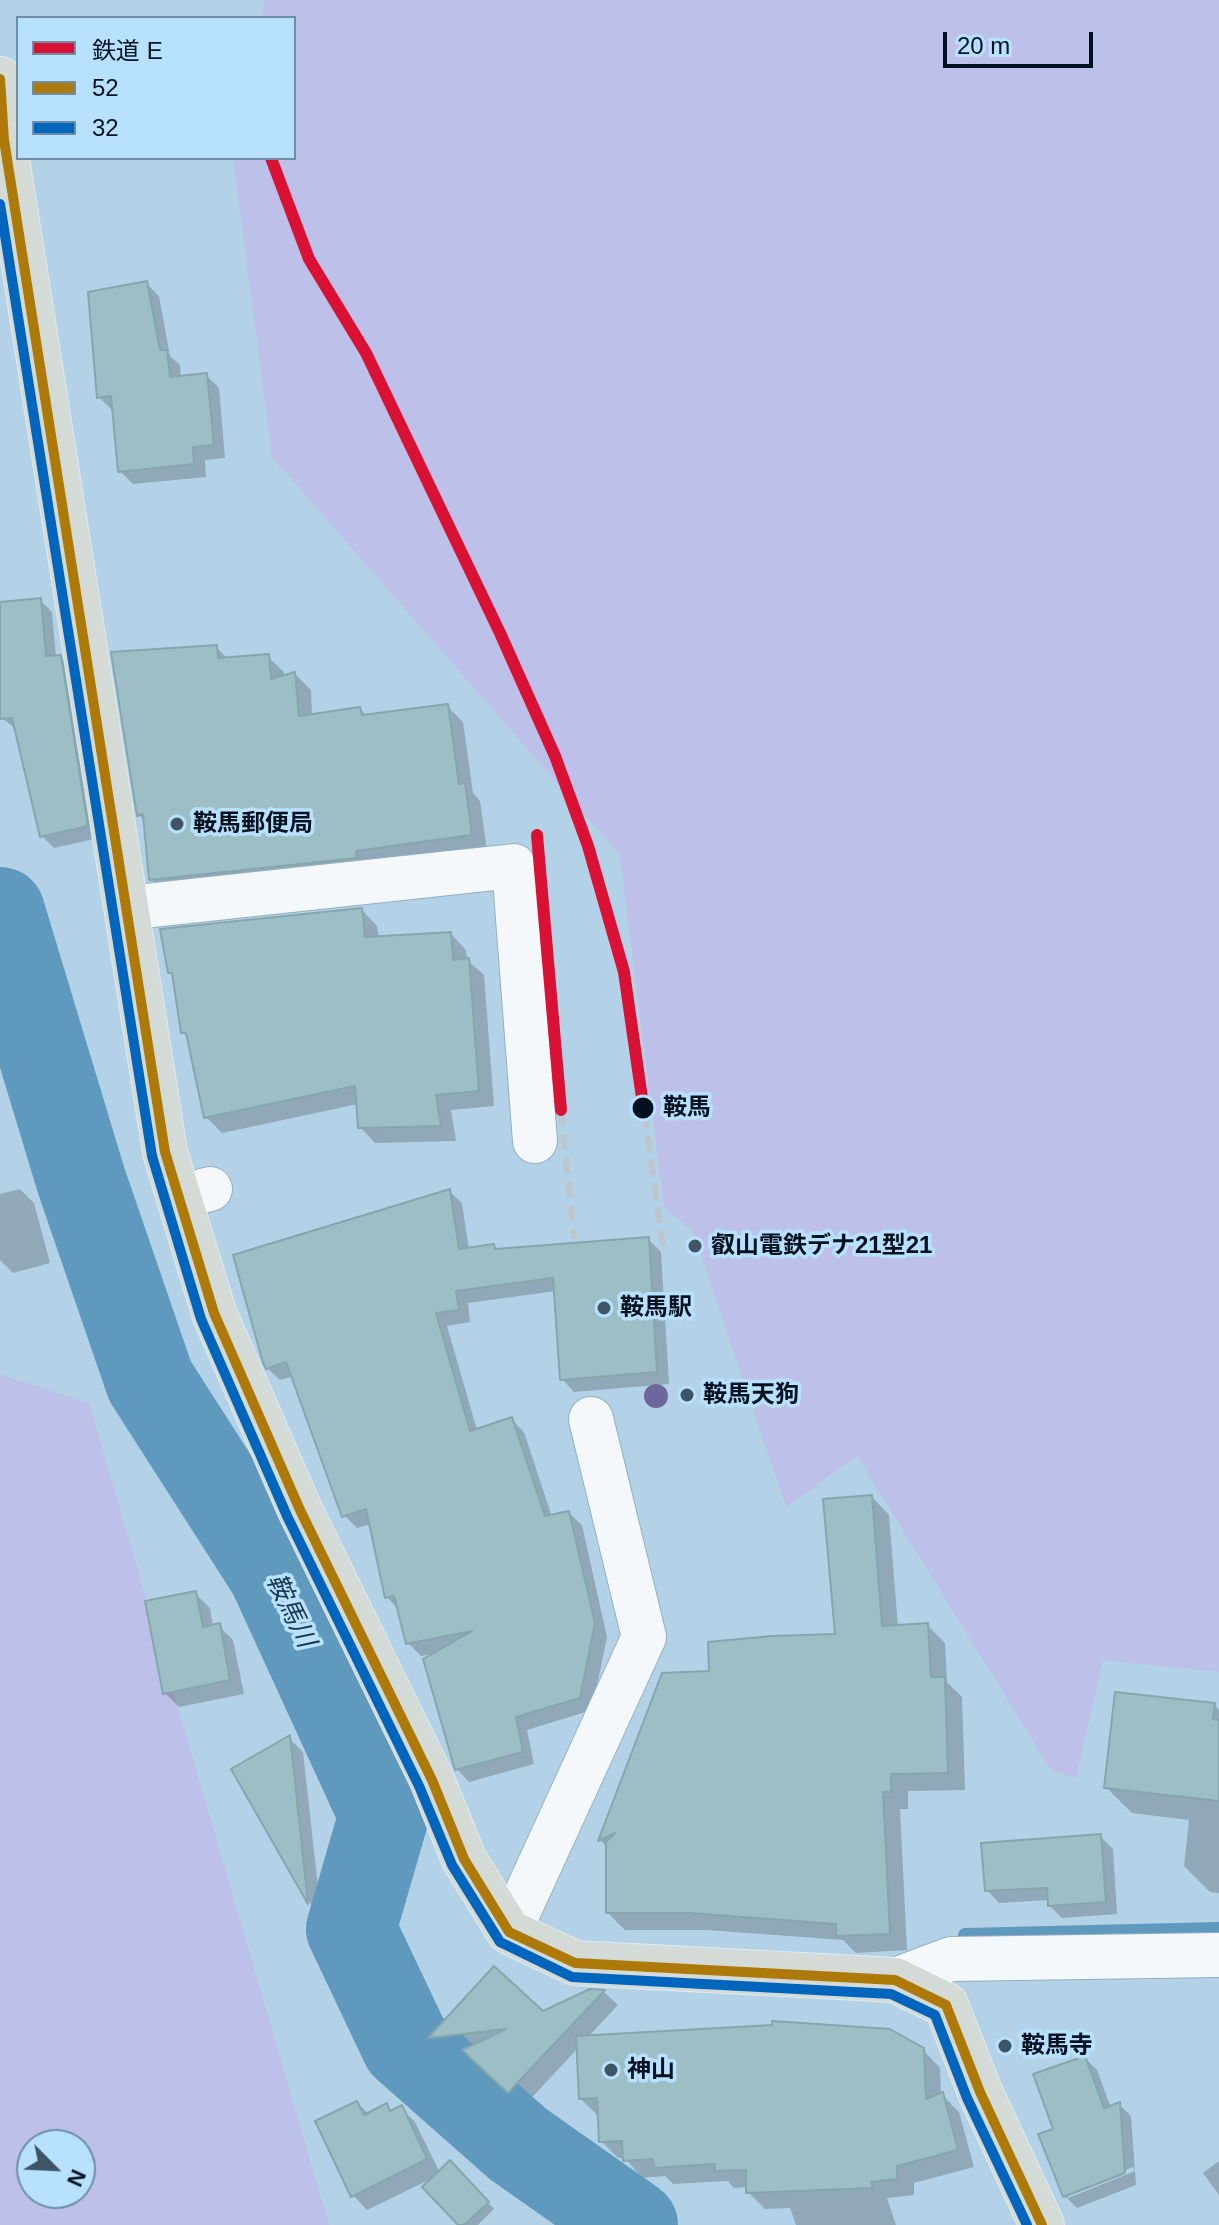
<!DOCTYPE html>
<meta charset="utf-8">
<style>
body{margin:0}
#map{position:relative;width:1219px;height:2225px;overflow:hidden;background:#b4d2e7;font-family:Helvetica,"Noto Sans JP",sans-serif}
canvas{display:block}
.legend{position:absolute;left:16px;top:16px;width:280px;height:144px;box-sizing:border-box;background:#b8e1ff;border:2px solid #6e8ea5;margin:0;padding:10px 14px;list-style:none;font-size:24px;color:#00121f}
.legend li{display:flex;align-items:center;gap:16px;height:40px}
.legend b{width:40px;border:2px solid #6e8ea5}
.north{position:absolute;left:16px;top:2129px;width:80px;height:80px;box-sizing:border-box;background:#b8e1ff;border:2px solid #6e8ea5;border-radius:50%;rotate:114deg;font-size:22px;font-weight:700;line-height:32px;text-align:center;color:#00121f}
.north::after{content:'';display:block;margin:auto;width:28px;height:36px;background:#3f5565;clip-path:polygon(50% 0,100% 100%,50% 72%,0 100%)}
.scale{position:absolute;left:943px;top:32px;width:150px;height:36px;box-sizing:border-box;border:4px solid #00121f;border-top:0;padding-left:10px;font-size:24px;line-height:28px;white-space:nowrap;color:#00121f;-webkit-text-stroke:6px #b8e1ff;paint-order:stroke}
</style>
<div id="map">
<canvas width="1219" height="2225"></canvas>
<ul class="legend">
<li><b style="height:10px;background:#d91235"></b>鉄道 E</li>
<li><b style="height:10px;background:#ad7a09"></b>52</li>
<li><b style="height:10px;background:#0065bd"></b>32</li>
</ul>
<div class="north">N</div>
<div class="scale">20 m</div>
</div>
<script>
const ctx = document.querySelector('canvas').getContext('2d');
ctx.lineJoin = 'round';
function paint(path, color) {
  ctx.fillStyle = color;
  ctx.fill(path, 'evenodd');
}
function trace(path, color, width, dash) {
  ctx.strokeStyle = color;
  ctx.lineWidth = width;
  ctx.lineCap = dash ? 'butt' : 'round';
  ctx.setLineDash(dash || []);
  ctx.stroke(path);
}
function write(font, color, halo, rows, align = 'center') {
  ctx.font = font + ' Helvetica,"Noto Sans JP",sans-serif';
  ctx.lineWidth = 7;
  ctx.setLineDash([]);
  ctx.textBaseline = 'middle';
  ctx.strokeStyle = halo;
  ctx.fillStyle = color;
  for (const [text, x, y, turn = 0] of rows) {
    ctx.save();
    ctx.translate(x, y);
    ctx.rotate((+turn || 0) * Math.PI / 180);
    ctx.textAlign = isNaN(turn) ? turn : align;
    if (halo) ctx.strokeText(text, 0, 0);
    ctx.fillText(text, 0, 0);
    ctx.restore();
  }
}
const green = new Path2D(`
 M265 0H1219V1672L1103 1660 1076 1778 1051 1770 857 1456 786 1507 693 1232 664 1207 620 855 272 457 233 158H294V18H261Z
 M0 1374 89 1403 329 2225H0ZM32 2145H80V2193H32Z`);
const shadow = new Path2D(`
 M146 283 159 296 170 356 180 365 181 378 206 375 219 388 225 458 205 460 206 477 133 484 120 471 115 410H112L99 397Z
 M40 600 52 612 56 658 60 657 72 670 99 838 54 848 42 836 17 730 2 718 0 697V604Z
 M216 647 228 659 268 657 284 672V677L295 674 311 690 312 716 360 709 367 716 447 706 463 722 473 793 480 801 487 850 167 895 151 879 146 822 139 815Z
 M362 910 377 926 379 938 451 934 466 950 467 960 484 975 494 1106 451 1110 456 1141 375 1143 360 1127 358 1104 222 1133 206 1117 189 1039 183 1032 174 977 170 972Z
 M20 1189 34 1203 50 1263 13 1273 0 1260V1194Z
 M449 1191 462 1203 469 1250 494 1246 498 1251 648 1239 661 1252 669 1384 574 1392 562 1379 556 1291 468 1303 470 1322 447 1326 477 1430 511 1419 524 1432 552 1517 569 1513 582 1525 607 1637 592 1710 527 1730 534 1764 469 1782 457 1769 436 1653 421 1656 408 1643 399 1610 387 1597 371 1524 357 1528 344 1515 294 1376 280 1380 267 1368Z
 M872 1497 889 1515 898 1627 928 1626 945 1643 947 1682 962 1697 965 1790 908 1791V1809H900L907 1950 856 1953 843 1940 707 1930H625L608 1913V1848L600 1840 663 1675 711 1673 838 1636Z
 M195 1593 210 1608 213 1627 219 1626 233 1640 244 1694 179 1707 165 1693Z
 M1214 1704 1219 1710V1893L1210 1892 1184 1866 1189 1820 1132 1813 1106 1787Z
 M289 1738 303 1752 321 1914 310 1903 234 1770Z
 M1100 1836 1113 1849 1117 1914 1062 1918 1050 1906 1049 1900 999 1903 987 1890Z
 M590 1991 604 1992 618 2005 588 2037 923 2050 940 2068 941 2094 959 2112 974 2167 914 2183V2195L887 2198 896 2225H796L790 2208 765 2209 748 2192V2187L734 2188 728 2181 673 2184 665 2176 642 2178 625 2158H618L601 2141 598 2116 581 2099 579 2047 524 2106 464 2049 444 2051 430 2038 543 2014Z
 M1085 2058 1097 2070 1111 2108 1119 2104 1131 2116 1136 2185 1077 2208 1065 2196ZM1133 2167 1135 2171 1068 2198V2193Z
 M357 2103 369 2114 387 2106 393 2112 401 2108 415 2122 440 2173 450 2163 494 2209 478 2225H460L435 2177 367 2210 353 2195Z
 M1219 2161V2195L1203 2173Z`);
const stream = new Path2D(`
 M965 1935 1219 1929`);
const river = new Path2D(`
 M0 912 81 1180 150 1381 273 1573 384 1815 351 1929 406 2045 518 2144 633 2225`);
const building = new Path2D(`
 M147 281 160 350H167L170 377 207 373 214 445 193 447 194 464 118 472 111 396 97 398 88 292Z
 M41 598 46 656 61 655 88 826 40 837 12 718 0 719V602Z
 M217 645 218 658 269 654 271 679 295 672 299 716 360 707 362 715 448 704 459 784 465 783 472 835 356 851 357 858 149 880 143 814 137 816 111 652Z
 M362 908 365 937 451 932 453 960 469 958 479 1091 436 1095 441 1126 358 1128 355 1086 204 1118 186 1033H181L172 973H168L160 929Z
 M450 1189 459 1249 494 1244 495 1249 649 1237 657 1372 560 1380 553 1278 456 1291 459 1310 436 1313 470 1431 512 1417 545 1516 569 1511 595 1623 580 1698 516 1717 523 1752 455 1770 423 1659 472 1631 406 1644 394 1596 385 1598 366 1509 342 1517 286 1362 266 1369 263 1363 233 1255Z
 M872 1495 882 1626 928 1623 931 1677H945L948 1773 891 1774V1792H883L890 1934 836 1936V1924L689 1913H606V1842L615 1833 598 1841 662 1673 709 1671 708 1642 772 1636 835 1634 823 1499Z
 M196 1591 203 1627 220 1623 230 1680 163 1694 145 1601Z
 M1115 1692 1215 1703 1213 1719 1219 1720V1801L1104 1788Z
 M290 1735 308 1904 231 1769Z
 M1101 1834 1106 1902 1048 1906 1047 1888 985 1891 981 1843Z
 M494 1966 543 2011 590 1989 605 1990 508 2093 462 2050 506 2029 428 2038Z
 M772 2021 890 2029 924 2048 926 2099 943 2092 958 2150 897 2166V2179L871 2182 873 2188 746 2193V2170L715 2171V2164L654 2168 653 2159 623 2161 622 2141 599 2142 597 2098 579 2099 576 2036 772 2025Z
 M1085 2056 1104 2108 1120 2102 1125 2173 1063 2197 1038 2134 1053 2129 1033 2074Z
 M357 2101 364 2115 387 2103 390 2111 402 2105 427 2159 351 2197 315 2121Z
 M450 2160 489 2202 464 2225H458L422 2187Z`);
const minor = new Path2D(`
 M126 908 514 866 535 1141
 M179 1197 210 1189
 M509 1932 644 1637 591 1419
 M895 1980 951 1959 1219 1955`);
const major = new Path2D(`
 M0 79 4 140 165 1152 214 1313 300 1510 432 1780 464 1859 509 1932 575 1963 895 1980 946 2005 980 2092 1042 2225`);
const rail = new Path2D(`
 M561 1110 574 1239
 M644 1112 663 1246`);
const bus1 = new Path2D(`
 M0 79 4 140 165 1152 214 1313 300 1510 432 1780 464 1859 509 1932 575 1963 895 1980 946 2005 980 2092 1042 2225`);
const bus2 = new Path2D(`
 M0 204 152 1156 201 1319 287 1516 419 1786 452 1865 500 1942 572 1977 891 1994 935 2015 967 2098 1027 2225`);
const rail1 = new Path2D(`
 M271 158 309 259 366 353 500 633 555 756 588 846 624 972 644 1112
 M537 835 561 1110`);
const trees = [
 [656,1396]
];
const markers = [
 [177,824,8,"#3f5565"],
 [643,1108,12,"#00121f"],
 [695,1246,8,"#3f5565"],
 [604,1308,8,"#3f5565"],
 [687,1395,8,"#3f5565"],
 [1005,2046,8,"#3f5565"],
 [611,2070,8,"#3f5565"]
];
const poiNames = [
 ["鞍馬郵便局",193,824],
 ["叡山電鉄デナ21型21",711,1246],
 ["鞍馬駅",620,1308],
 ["鞍馬天狗",703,1395],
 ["鞍馬寺",1021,2046],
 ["神山",627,2070]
];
const stopNames = [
 ["鞍馬",663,1108]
];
const waterNames = [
 ["鞍馬川",290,1611,64]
];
paint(green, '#bdc0e9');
paint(shadow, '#0003');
trace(stream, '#5f99be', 14);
trace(river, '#5f99be', 90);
paint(building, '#9dbec4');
trace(building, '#84a6ac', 2);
trace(minor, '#93aec0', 46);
trace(major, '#ddebf4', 46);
trace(minor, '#f4f8fb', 44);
trace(major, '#d4dad6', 44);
trace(rail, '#bdc6cc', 6, [16, 8]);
trace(bus1, '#ad7a09', 10);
trace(bus2, '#0065bd', 10);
trace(rail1, '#d91235', 12);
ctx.fillStyle = '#6e679c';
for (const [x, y] of trees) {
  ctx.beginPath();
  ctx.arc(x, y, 12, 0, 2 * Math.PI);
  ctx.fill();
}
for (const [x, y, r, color] of markers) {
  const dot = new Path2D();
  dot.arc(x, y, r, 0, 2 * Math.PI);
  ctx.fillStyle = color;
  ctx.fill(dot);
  trace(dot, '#b8e1ff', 3);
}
write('bold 24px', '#00121f', '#b8e1ff', poiNames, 'left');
write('bold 24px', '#00121f', '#b8e1ff', stopNames, 'left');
write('italic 26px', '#18374b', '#b8e1ff', waterNames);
</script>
